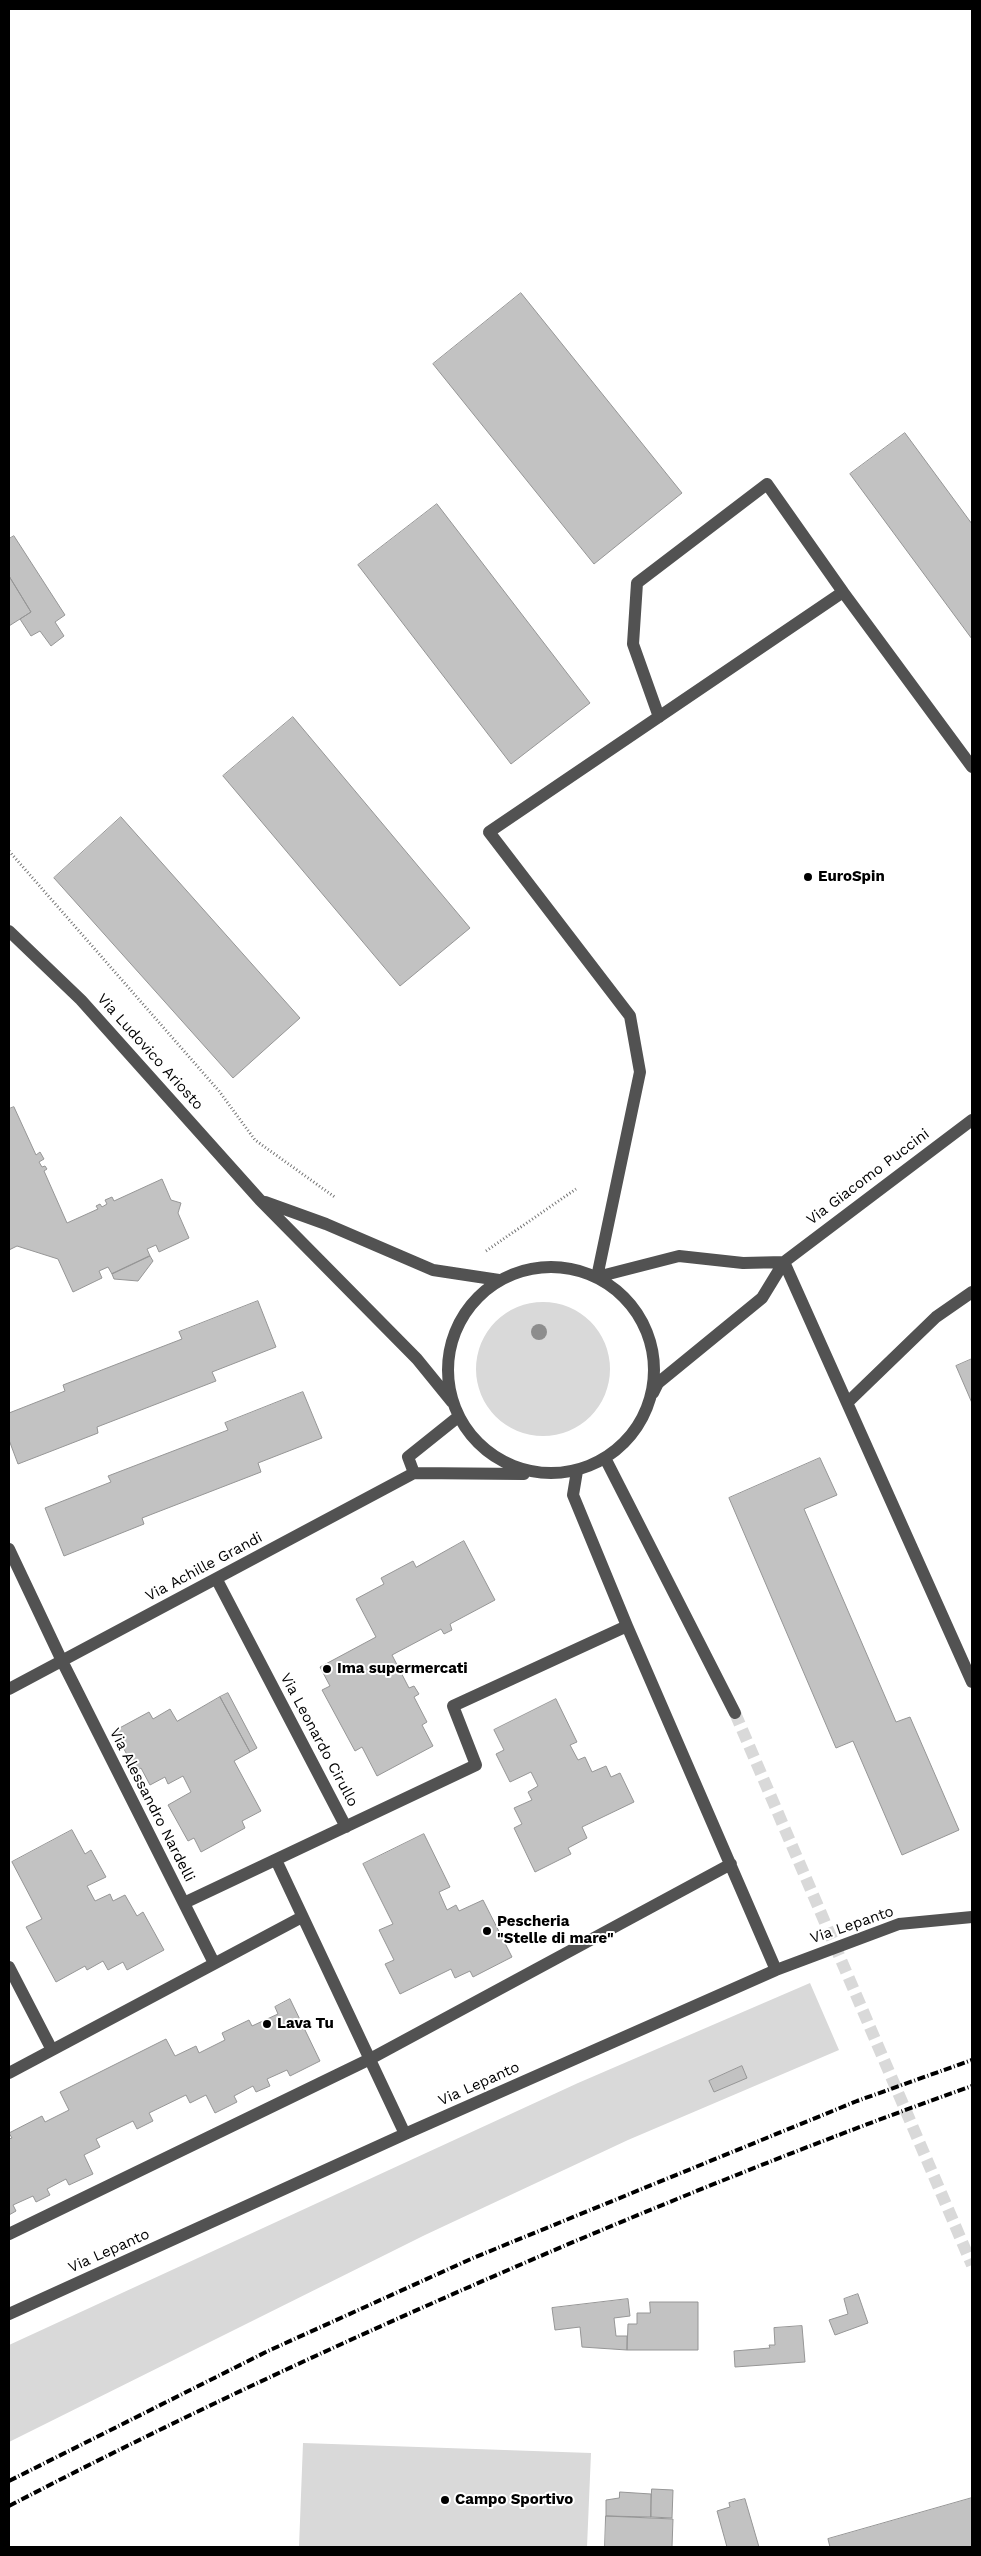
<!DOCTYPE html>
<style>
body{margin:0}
#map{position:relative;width:981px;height:2556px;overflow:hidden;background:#fff;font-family:"Work Sans",sans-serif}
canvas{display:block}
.frame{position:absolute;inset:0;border:10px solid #000;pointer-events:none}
</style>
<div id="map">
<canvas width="981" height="2556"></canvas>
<div class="frame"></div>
</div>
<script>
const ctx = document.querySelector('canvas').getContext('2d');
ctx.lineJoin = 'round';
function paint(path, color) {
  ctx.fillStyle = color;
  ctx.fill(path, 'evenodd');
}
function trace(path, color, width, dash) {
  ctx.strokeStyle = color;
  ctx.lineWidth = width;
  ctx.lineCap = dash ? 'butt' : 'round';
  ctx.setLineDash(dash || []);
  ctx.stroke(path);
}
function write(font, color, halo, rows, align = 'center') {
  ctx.font = font + ' "Work Sans",sans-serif';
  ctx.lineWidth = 4;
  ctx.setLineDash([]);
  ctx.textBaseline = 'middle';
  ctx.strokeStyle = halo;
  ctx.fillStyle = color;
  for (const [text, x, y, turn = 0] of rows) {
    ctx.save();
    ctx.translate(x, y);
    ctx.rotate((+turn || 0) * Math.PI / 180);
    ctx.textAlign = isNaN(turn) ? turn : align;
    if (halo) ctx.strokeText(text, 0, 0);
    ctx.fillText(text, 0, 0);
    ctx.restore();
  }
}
const green = new Path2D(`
 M476 1369a67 67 0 1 1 134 0a67 67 0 1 1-134 0Z
 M810 1983 839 2050 628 2140 425 2235 9 2442V2345L578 2083Z
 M303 2443 591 2453 587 2547H299Z`);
const building = new Path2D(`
 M521 293 682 493 594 564 433 364Z
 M905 433 972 524V639L850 474Z
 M437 504 590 703 511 764 358 565Z
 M14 536 65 615 55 622 64 636 51 646 40 631 31 636 20 619 31 612 9 576V539Z
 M9 576 31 612 9 626Z
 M293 717 470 928 400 986 223 776Z
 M121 817 300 1018 233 1078 54 878Z
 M14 1107 36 1155 40 1152 44 1159 39 1162 42 1167 45 1166 47 1169 44 1171 67 1223 98 1209 96 1206 100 1204 102 1207 107 1204 105 1200 112 1197 114 1201 162 1179 171 1200 181 1203 178 1213 189 1238 159 1252 156 1245 147 1249 150 1256 112 1274 108 1267 99 1271 102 1278 73 1292 58 1259 17 1246 9 1250V1109Z
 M150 1256 153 1261 138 1281 114 1279 112 1274Z
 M258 1301 276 1347 212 1372 216 1381 97 1427 98 1433 18 1464 9 1440V1413L65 1391 63 1385 182 1339 179 1332Z
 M972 1359V1403L956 1366Z
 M303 1392 322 1438 258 1463 261 1472 142 1518 144 1524 64 1556 45 1508 111 1482 108 1476 228 1430 225 1423Z
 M820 1458 837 1495 804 1509 896 1722 910 1717 959 1830 902 1855 853 1741 836 1748 729 1498Z
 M464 1541 495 1600 450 1624 452 1630 444 1634 441 1629 392 1655 409 1688 414 1686 419 1694 414 1697 427 1722 422 1725 433 1746 377 1776 362 1747 355 1751 322 1690 330 1686 320 1667 376 1637 356 1599 384 1584 381 1578 413 1561 416 1567Z
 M228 1693 257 1748 250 1752 220 1697Z
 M220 1697 250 1752 234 1761 261 1811 242 1821 245 1828 201 1852 194 1838 188 1841 168 1805 191 1792 183 1776 168 1784 165 1777 150 1785 141 1768 136 1771 114 1731 149 1712 153 1719 170 1709 177 1721Z
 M556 1699 577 1742 570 1745 578 1760 585 1757 592 1772 606 1766 611 1777 620 1773 634 1802 582 1827 587 1838 568 1848 571 1854 535 1872 514 1828 522 1824 514 1808 532 1800 528 1792 538 1786 531 1772 510 1782 496 1754 504 1750 494 1730Z
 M72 1830 85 1854 91 1850 106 1877 87 1886 95 1901 110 1894 113 1901 125 1895 137 1916 143 1912 164 1950 127 1970 123 1962 108 1970 103 1961 87 1970 85 1966 56 1982 26 1927 42 1919 12 1862Z
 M424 1834 450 1887 439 1892 447 1910 456 1905 459 1911 483 1900 512 1957 473 1977 470 1971 455 1978 451 1969 400 1994 385 1964 394 1960 379 1930 393 1924 363 1864Z
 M290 1999 320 2061 290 2076 287 2070 267 2079 270 2086 256 2092 253 2086 234 2096 237 2102 215 2113 206 2095 190 2103 186 2095 149 2113 153 2121 137 2129 133 2121 96 2139 100 2147 84 2155 93 2174 69 2185 66 2179 47 2189 50 2195 36 2202 33 2196 13 2205 16 2211 9 2215V2139L12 2138 9 2133 42 2116 45 2122 69 2110 60 2092 166 2039 175 2056 196 2046 199 2053 225 2040 222 2033 249 2020 252 2026 278 2014 275 2007Z
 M742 2066 747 2078 714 2092 709 2081Z
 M858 2294 868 2323 835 2335 829 2320 848 2314 844 2299Z
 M628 2299 630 2316 614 2318 616 2336H627V2350L582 2347 580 2327 555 2330 552 2308Z
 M650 2302H698V2350H627L628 2324H637V2313H650Z
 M802 2326 805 2362 735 2367 734 2351 770 2348 769 2345H775L774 2328Z
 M652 2489 673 2490 672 2518 651 2517Z
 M620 2492 651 2494V2517L606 2516V2500L619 2498Z
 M972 2498V2547H830L828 2539Z
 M745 2499 759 2547H727L717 2511 730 2507 729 2503Z
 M606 2516 673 2519 672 2547H605Z`);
const minorTunnel = new Path2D(`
 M735 1713 972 2265`);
const path = new Path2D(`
 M9 851 219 1091 255 1140 336 1198
 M486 1251 576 1189`);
const minor = new Path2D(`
 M659 717 633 644 637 583 767 484 843 592
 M9 931 81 1000 260 1200 417 1359 452 1402
 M265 1202 326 1224 433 1270 499 1280
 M784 1262 743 1263 679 1256 597 1277 640 1072 630 1016 489 832 843 592 972 767
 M784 1262 972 1682
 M448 1370a103 103 0 1 1 206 0a103 103 0 1 1-206 0Z
 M653 1393 658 1383 762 1298 784 1262 972 1120
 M847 1403 936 1317 972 1292
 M605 1458 735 1713
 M577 1471 573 1495 627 1626 776 1970
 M414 1473 524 1474
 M414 1473 408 1457 458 1417
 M9 1549 62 1661 214 1963
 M217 1580 346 1827
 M9 1689 414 1473
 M276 1860 405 2134
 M184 1903 476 1765 453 1706 627 1626
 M9 1967 52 2050
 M9 2073 302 1917
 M9 2234 370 2059 731 1864
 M9 2314 405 2134 776 1970 899 1924 972 1917`);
const rail = new Path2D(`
 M9 2481 268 2351 473 2258 857 2101 972 2060
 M9 2506C195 2409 385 2322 578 2240 709 2185 839 2133 972 2086`);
const trees = [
 [539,1332]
];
const markers = [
 [808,877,5,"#000"],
 [327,1669,5,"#000"],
 [487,1931,5,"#000"],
 [267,2024,5,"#000"],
 [445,2500,5,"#000"]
];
const poiNames = [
 ["EuroSpin",818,877],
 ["Ima supermercati",337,1669],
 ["Pescheria",497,1922],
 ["\"Stelle di mare\"",497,1939],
 ["Lava Tu",277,2024],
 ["Campo Sportivo",455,2500]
];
const streetNames = [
 ["Via Ludovico Ariosto",150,1052,48],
 ["Via Giacomo Puccini",868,1177,-37],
 ["Via Achille Grandi",204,1567,-28],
 ["Via Leonardo Cirullo",319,1740,62],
 ["Via Alessandro Nardelli",152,1805,63],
 ["Via Lepanto",852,1925,-19],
 ["Via Lepanto",479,2084,-24],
 ["Via Lepanto",109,2251,-24]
];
paint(green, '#d9d9d9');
paint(building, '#c2c2c2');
trace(building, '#969696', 1);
trace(minorTunnel, '#d9d9d9', 12, [12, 6]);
trace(path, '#747474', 3, [1, 2.5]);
trace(minor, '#525252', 12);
trace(rail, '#000', 4, [8, 2.5, 1, 2.5]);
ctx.fillStyle = '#8d8d8d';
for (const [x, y] of trees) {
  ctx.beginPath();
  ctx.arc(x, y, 8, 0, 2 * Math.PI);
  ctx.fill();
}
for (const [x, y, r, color] of markers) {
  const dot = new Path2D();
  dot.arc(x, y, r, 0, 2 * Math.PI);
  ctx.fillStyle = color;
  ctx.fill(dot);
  trace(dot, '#fff', 2);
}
write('bold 15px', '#000', '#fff', poiNames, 'left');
write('15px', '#000', '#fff', streetNames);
</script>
